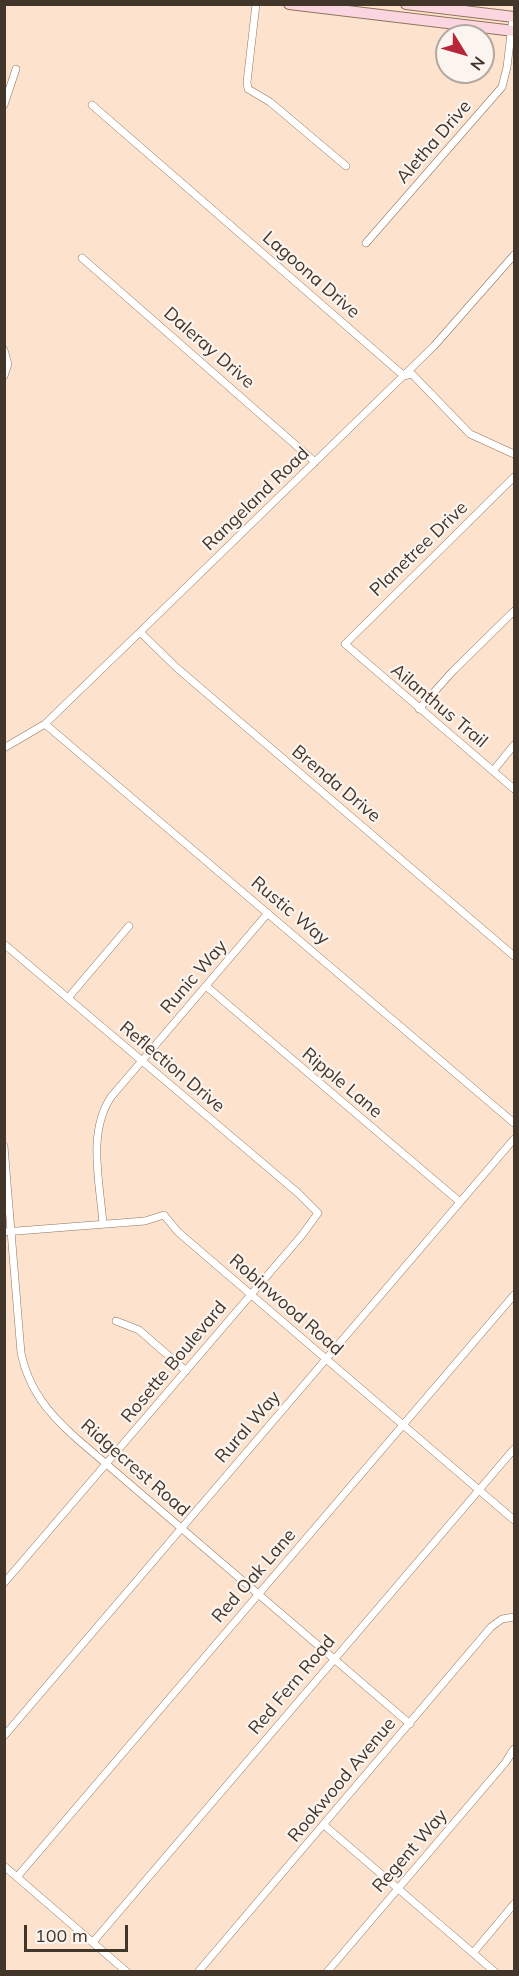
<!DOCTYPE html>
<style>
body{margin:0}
#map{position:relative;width:519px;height:1976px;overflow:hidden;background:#fde3ce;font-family:Mulish,sans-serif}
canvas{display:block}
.frame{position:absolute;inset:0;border:6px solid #42362b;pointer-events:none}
.north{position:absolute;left:435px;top:24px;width:60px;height:60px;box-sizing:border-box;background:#fbf4ef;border:2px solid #b1a8a1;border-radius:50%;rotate:127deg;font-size:16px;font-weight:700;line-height:24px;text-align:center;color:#42362b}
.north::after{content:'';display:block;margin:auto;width:21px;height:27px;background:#b82639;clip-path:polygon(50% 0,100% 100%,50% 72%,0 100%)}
.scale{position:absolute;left:24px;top:1925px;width:104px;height:27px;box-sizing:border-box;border:3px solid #42362b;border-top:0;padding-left:8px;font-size:18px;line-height:21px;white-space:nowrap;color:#42362b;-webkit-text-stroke:4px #fbf4ef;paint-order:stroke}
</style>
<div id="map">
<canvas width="519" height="1976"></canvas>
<div class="frame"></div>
<div class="north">N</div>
<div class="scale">100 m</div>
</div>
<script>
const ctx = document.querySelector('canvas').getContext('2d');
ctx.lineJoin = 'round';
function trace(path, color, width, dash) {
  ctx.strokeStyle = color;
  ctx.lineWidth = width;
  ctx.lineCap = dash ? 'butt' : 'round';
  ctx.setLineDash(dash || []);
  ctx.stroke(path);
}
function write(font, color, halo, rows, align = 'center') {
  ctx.font = font + ' Mulish,sans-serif';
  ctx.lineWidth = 4.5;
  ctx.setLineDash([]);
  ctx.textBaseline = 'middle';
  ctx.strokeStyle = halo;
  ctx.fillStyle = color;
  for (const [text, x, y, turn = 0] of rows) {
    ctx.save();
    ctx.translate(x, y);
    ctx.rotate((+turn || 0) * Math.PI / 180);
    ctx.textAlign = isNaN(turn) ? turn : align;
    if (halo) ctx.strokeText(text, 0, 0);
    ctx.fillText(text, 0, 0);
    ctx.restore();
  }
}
const minor = new Path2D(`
 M256 4 247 82 248 89 270 102 346 166
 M4 105 16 69
 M92 105 404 376 412 374 470 434 514 454
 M366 243 502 87 507 67 513 17
 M82 258 315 462
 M4 350 8 364 4 376
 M514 477 345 644 514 789
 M140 632 177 668 514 956
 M419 709 452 672 514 611
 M45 724 514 1123
 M4 748 45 724 140 632 434 346 514 255
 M493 771 514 745
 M4 944 298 1193 318 1213 302 1235 4 1583
 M206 986 460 1202
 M68 998 129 926
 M4 1146 21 1353C29 1390 48 1413 76 1438L410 1724
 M103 1224C100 1183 87 1133 111 1097L268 913
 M4 1232 145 1221 164 1215 178 1232 514 1520
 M116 1321 139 1330 186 1371
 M4 1736 514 1139
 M324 1825 495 1972
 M4 1866 127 1972
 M17 1877 514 1295
 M93 1942 514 1449
 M473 1953 514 1904
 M198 1972 491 1627 502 1619 514 1617
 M327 1972 505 1763 514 1749`);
const secondary = new Path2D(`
 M289 4 514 31
 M406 4 514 17`);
const streetNames = [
 ["Aletha Drive",434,142,-49],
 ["Lagoona Drive",311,275,41],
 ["Daleray Drive",209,348,41],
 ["Rangeland Road",256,499,-44],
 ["Planetree Drive",419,549,-44],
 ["Ailanthus Trail",439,706,40],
 ["Brenda Drive",336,784,40],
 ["Rustic Way",290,911,40],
 ["Runic Way",194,977,-49],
 ["Reflection Drive",172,1067,40],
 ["Ripple Lane",342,1083,40],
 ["Robinwood Road",286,1305,41],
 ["Rosette Boulevard",174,1362,-50],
 ["Rural Way",248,1427,-49],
 ["Ridgecrest Road",135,1468,41],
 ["Red Oak Lane",254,1576,-49],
 ["Red Fern Road",292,1685,-50],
 ["Rookwood Avenue",342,1780,-50],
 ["Regent Way",410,1851,-49]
];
trace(minor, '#90745c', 8);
trace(secondary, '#90745c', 12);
trace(minor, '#fff', 7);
trace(secondary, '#fbd6e0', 10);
write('18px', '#42362b', '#fbf4ef', streetNames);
</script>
